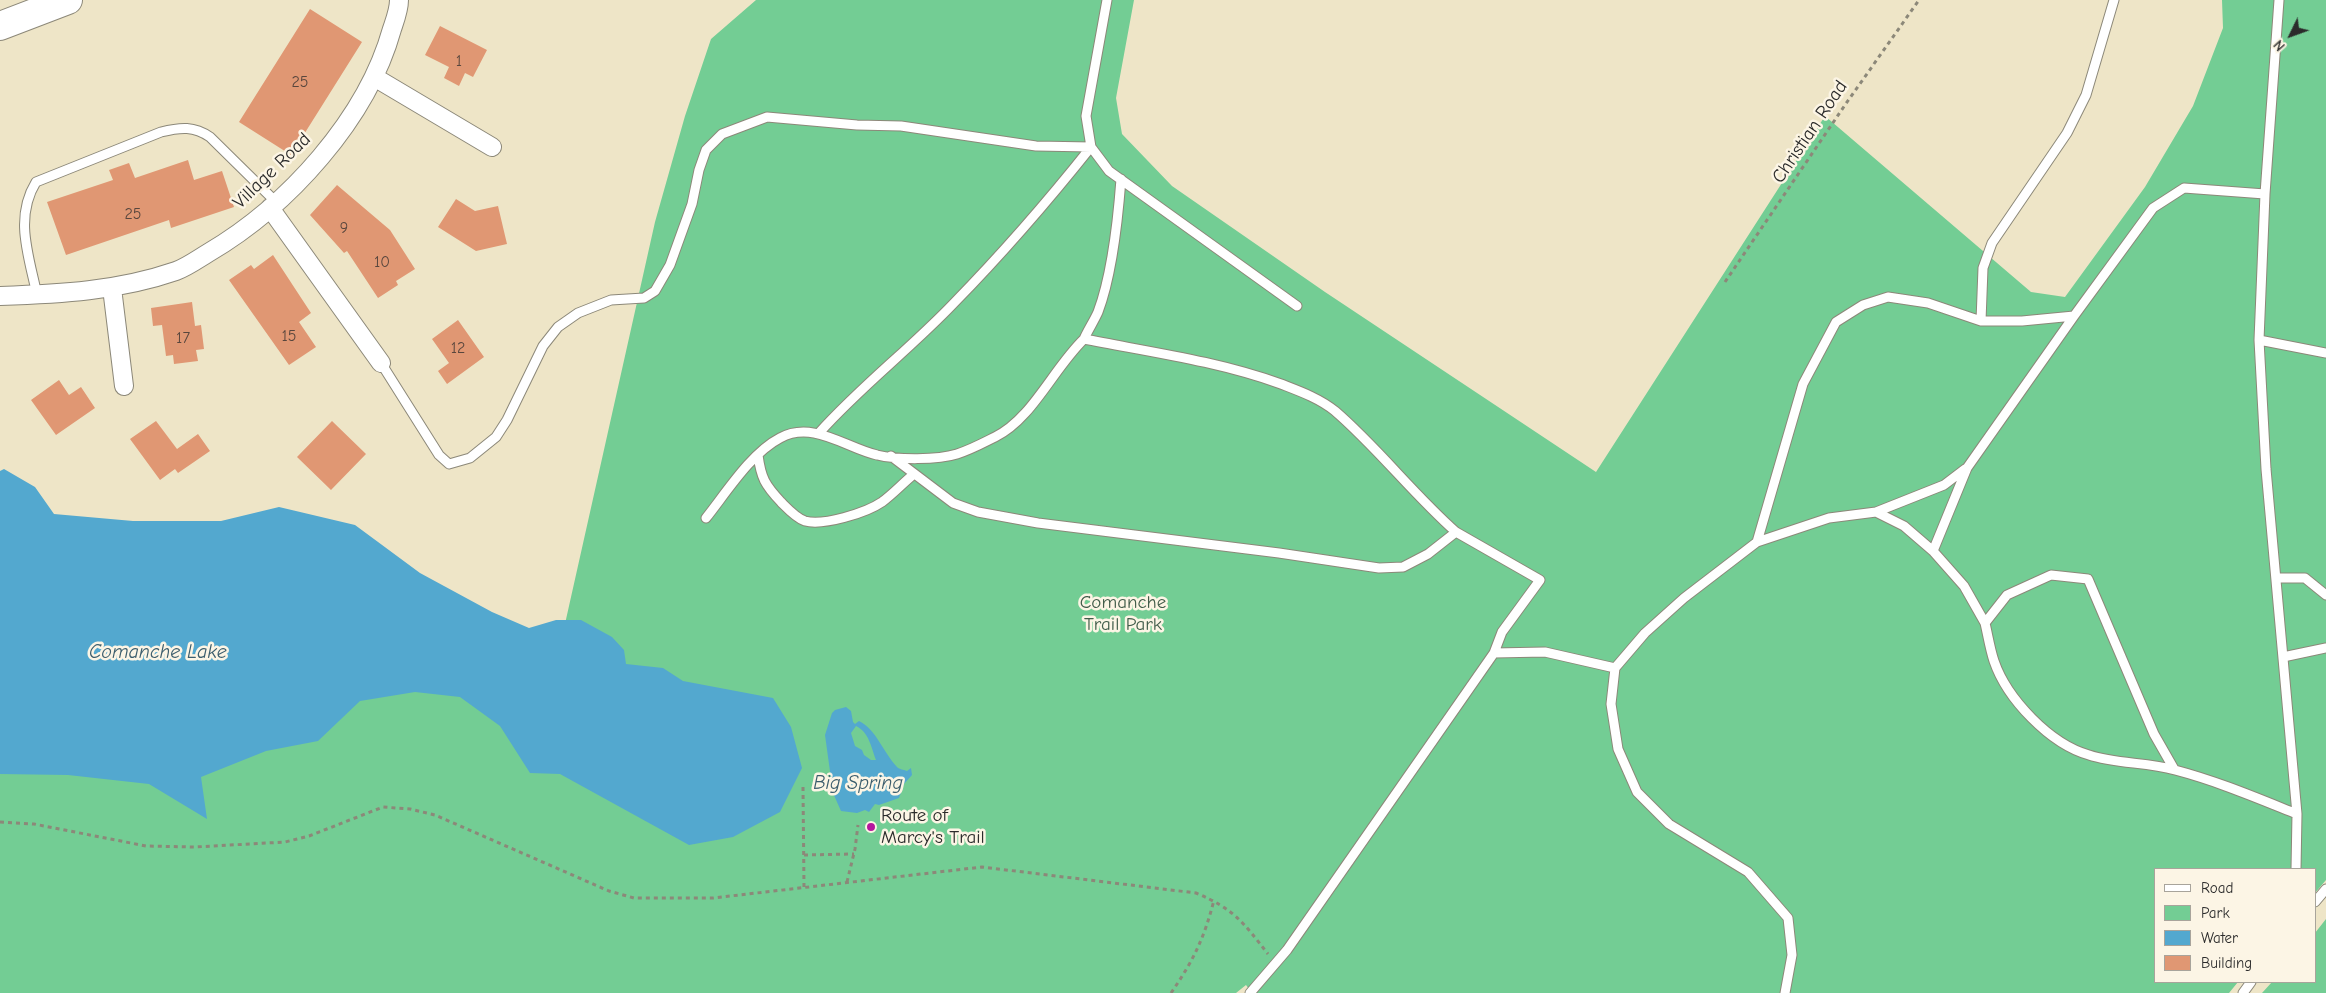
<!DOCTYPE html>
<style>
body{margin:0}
#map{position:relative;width:2326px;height:993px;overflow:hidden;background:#eee5c7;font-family:"Comic Neue",sans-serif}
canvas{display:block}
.legend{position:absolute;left:2154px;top:868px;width:162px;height:115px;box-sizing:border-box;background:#fcf5e5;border:1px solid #a8a49b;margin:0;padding:6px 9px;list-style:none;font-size:15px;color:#2b2b2b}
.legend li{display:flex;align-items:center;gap:10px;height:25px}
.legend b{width:25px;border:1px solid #a8a49b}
.north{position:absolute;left:2266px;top:10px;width:50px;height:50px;-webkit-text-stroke:4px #fcf5e5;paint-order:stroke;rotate:228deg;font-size:14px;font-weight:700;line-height:20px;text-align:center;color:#2b2b2b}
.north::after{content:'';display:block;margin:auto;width:18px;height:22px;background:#2b2b2b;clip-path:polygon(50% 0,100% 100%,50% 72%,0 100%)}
</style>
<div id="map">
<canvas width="2326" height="993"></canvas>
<ul class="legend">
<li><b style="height:6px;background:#fff"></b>Road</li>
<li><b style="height:14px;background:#73cd94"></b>Park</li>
<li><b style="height:14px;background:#53a8cf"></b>Water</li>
<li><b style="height:14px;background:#e09773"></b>Building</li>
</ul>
<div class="north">N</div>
</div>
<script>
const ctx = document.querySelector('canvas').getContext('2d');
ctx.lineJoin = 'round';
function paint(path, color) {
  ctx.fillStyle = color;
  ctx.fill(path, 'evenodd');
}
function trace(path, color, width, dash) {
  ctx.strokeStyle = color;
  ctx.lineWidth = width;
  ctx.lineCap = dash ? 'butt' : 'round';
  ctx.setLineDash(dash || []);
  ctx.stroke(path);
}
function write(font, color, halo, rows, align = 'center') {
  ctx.font = font + ' "Comic Neue",sans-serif';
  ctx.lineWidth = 5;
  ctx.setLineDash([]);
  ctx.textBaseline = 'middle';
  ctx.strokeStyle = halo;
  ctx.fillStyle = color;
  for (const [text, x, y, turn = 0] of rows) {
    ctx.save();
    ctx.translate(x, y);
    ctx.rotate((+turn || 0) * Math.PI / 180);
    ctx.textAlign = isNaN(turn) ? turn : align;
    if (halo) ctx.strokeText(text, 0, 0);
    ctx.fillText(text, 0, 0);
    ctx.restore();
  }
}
const green = new Path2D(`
 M756 0H1134L1116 98 1122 134 1172 186 1325 292 1596 472 1825 116 2031 292 2065 297 2145 187 2193 106 2223 28 2222 0H2326V880L2315 893V869H2155V982H2238L2229 993H1252L1246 985 1236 993H0V747L388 664H556L655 222 685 116 711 39Z
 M2326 919V993H2262L2272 982H2315V933Z`);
const water = new Path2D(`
 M4 469 35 487 54 514 133 521H221L279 507 355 525 420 573 492 612 529 628 556 620H581L612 637 624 650 626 664 663 668 683 681 773 698 791 727 802 768 780 812 733 837 689 845 560 774 530 773 500 726 460 697 415 692 360 701 318 741 266 751 201 777 207 819 149 784 68 775 0 774V471Z
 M846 707 851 711 853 722 855 724 859 721C876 729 883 752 897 767 900 770 903 769 907 771L911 768 912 775 904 784 899 798 879 805 875 804 869 812 865 810 857 813 841 811 833 793 825 735 832 713 835 710ZM856 726C869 732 871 747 876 760H871L864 755 862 750 855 746 851 733Z`);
const building = new Path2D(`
 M310 9 362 42 291 155 239 122Z
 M440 26 487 50 473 77 465 73 459 86 444 78 449 67 425 55Z
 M188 160 194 180 222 171 234 207 171 228 169 220 66 255 47 202 113 180 109 170 129 163 135 178Z
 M337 185 390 230 415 269 396 281 398 285 378 298 347 251 344 253 310 215Z
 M456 199 475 211 498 206 507 244 476 251 438 227Z
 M273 255 311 313 299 322 316 347 289 365 229 280 251 265 254 269Z
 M192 302 195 326 201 325 204 349 196 350 198 361 174 364 173 355 166 356 162 325 153 326 151 308Z
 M458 320 484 357 447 384 438 371 449 363 432 339Z
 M59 380 69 395 81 387 95 408 56 435 31 400Z
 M156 421 177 449 198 434 210 451 178 473 175 469 160 480 130 439Z
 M332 421 366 454 331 490 297 457Z`);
const path = new Path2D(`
 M1725 282 1845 105 1919 0
 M803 787 804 887
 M0 822 34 824 146 846 195 847 285 842 309 836 383 807 410 809 435 815 609 891 634 898H713L982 867 1196 893C1234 909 1243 922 1268 954
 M804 855 854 854
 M847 882 855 849 858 825
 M1171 993C1193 961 1204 939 1214 900`);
const service = new Path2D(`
 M1107 0 1086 116 1091 147 1109 171 1297 306
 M2279 0 2265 194 2259 340 2266 469 2297 814 2296 869
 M1121 179C1118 219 1112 275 1098 312 1094 321 1088 330 1084 339 1150 352 1217 361 1281 384 1299 391 1319 398 1335 411 1378 448 1413 494 1456 532
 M37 295C29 256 14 218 36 182L161 132C181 127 194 126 210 137L276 202
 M1981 321 1983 268 1992 243 2067 133 2086 95 2114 0
 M2259 340 2326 353
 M381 363 439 455 449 464 470 458 496 437 507 420 543 346 558 327 578 313 611 300 644 298 655 291 670 265 692 204 699 170 706 150 722 134 767 117 857 125 901 126 1036 146 1091 147
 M819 433C860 387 910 349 953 304 1002 254 1048 201 1091 147
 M758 455C761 478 765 485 781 502 787 508 796 518 805 521 823 526 866 513 882 502 893 494 903 483 914 474
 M891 456 953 503 978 512 1038 523 1279 553 1379 568 1403 567 1428 554 1456 532 1540 580 1502 632 1494 653 1287 950 1250 993
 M1876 512 1944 485 1965 469
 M706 518C726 493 751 453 780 438 813 420 846 448 877 455 897 460 938 460 957 454 970 450 983 443 995 437 1032 419 1053 369 1084 339
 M1757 542 1829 518 1876 512 1904 526 1933 551 1967 468 2074 316 2153 208 2184 188 2265 194
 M1933 551 1964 586 1985 623
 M2276 578H2305L2326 595
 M1494 653 1545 652 1615 668
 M2283 657 2326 648
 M2174 769 2154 734 2088 579 2051 575 2007 595 1985 623C1988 636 1990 649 1994 661 2007 699 2050 744 2089 755 2116 764 2147 762 2175 770 2217 781 2257 798 2297 814
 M2315 902 2326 889
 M1785 993 1792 955 1788 918 1748 872 1669 824 1637 792 1618 749 1611 704 1615 668 1645 633 1684 598 1757 542 1803 384 1836 322 1863 305 1888 297 1928 303 1981 321H2022L2074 316
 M2243 993 2251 982`);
const minor = new Path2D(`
 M374 77 492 147
 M270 208 381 363
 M112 288 124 386
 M0 296C60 294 118 291 176 271 187 267 198 259 208 253 288 206 367 119 392 29 395 20 399 10 399 0`);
const primary = new Path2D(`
 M0 26 68 0`);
const markers = [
 [871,827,5,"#b5179e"]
];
const numberNames = [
 ["1",459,61],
 ["25",300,82],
 ["25",133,214],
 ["9",344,228],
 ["10",382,262],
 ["15",289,336],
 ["17",183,338],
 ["12",458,348]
];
const streetNames = [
 ["Christian Road",1810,132,-56],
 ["Village Road",272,171,-44]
];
const parkNames = [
 ["Comanche",1123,603],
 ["Trail Park",1123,625]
];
const poiNames = [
 ["Route of",881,816],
 ["Marcy's Trail",881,838]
];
const waterNames = [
 ["Comanche Lake",158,652],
 ["Big Spring",858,783]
];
paint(green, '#73cd94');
paint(water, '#53a8cf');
paint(building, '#e09773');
trace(service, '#8c8879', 11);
trace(minor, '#8c8879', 20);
trace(primary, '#8c8879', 30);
trace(path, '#8c8879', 3, [4, 4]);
trace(service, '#fff', 9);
trace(minor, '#fff', 18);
trace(primary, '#fff', 28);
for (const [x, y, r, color] of markers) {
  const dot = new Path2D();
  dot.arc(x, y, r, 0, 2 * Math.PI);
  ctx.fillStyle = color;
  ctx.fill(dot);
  trace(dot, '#fcf5e5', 2);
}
write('16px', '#58463d', null, numberNames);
write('19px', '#2b2b2b', '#fcf5e5', streetNames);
write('19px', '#415c4a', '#fcf5e5', parkNames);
write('19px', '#2b2b2b', '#fcf5e5', poiNames, 'left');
write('italic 20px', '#3b5d6d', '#fcf5e5', waterNames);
</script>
